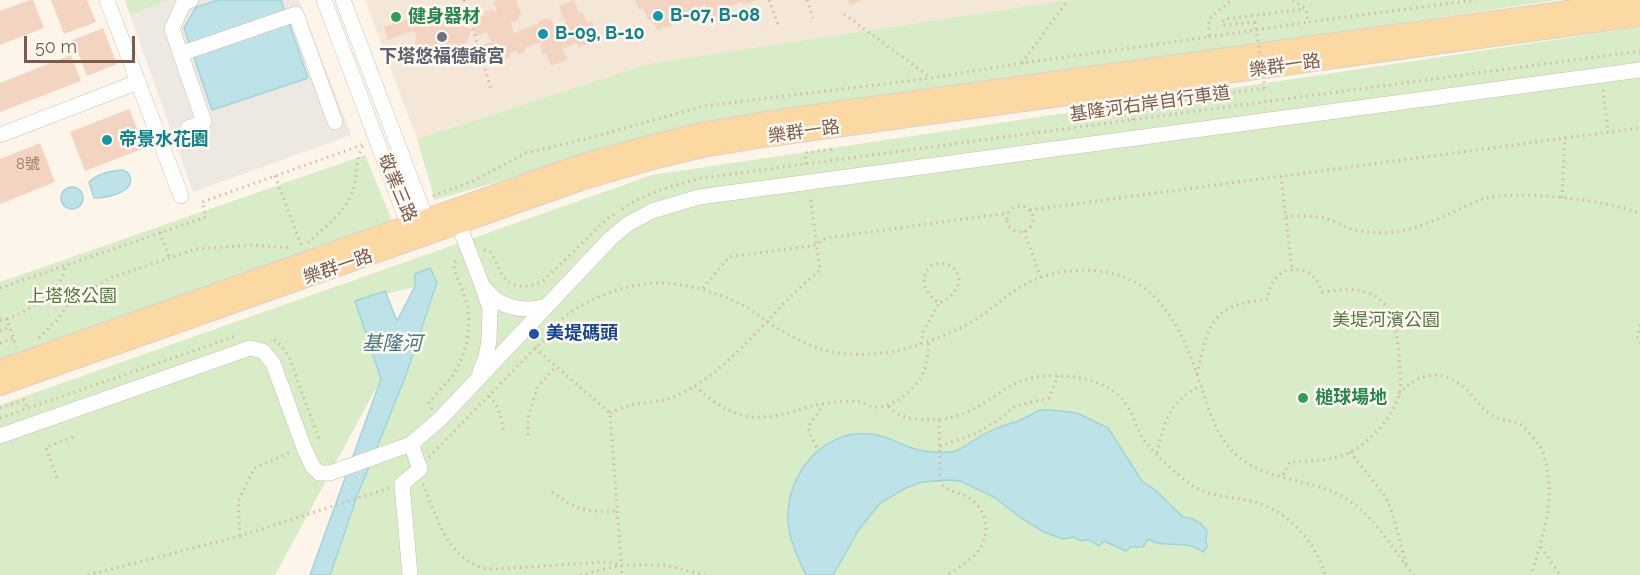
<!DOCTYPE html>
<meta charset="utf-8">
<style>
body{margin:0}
#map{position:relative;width:1640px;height:575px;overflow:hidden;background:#fdf5ea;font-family:Raleway,sans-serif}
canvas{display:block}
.scale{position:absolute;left:24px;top:36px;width:111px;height:27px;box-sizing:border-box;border:3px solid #795b4c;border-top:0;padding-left:8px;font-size:18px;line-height:21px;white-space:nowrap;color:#795b4c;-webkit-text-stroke:4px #fff9f1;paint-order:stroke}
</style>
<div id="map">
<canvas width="1640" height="575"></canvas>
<div class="scale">50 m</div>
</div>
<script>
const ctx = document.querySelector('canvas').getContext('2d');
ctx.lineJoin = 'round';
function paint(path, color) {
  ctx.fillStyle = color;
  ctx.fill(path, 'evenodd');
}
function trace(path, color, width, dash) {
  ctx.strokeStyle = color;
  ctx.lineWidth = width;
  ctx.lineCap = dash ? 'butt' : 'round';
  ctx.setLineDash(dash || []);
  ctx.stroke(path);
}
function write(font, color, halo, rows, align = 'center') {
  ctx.font = font + ' Raleway,"Noto Sans TC",sans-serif';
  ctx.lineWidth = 5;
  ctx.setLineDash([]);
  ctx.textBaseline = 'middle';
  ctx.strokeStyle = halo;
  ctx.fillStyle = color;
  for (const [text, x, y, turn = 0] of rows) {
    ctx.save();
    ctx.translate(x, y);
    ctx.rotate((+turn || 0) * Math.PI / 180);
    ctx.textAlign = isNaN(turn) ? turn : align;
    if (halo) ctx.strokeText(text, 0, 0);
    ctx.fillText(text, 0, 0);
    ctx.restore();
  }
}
const residential = new Path2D(`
 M365 0H1067L648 64 417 139Z`);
const industrial = new Path2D(`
 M169 0H299L351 135 193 192 130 15Z`);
const green = new Path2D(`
 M125 0H169L130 15Z
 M1067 0H1557L678 129 435 200 417 139 648 64Z
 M1640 27V575H330L436 282 355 301 381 379 275 575H0V405L652 175Z
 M365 155 391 218 383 228 0 362V282Z`);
const water = new Path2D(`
 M218 0H281L308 78 212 110 184 28 196 7Z
 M123 170C128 173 128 172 130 177 135 193 105 198 94 198L89 182C99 173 110 171 123 170Z
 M61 198a11 11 0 1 1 22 0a11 11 0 1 1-22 0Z
 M430 268 437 282 406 375 358 494 330 575H310L381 379 355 301 385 291 397 321 415 286V274Z
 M1040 410H1052L1077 413 1108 428 1142 481 1155 490 1183 517 1193 519 1201 524 1207 531 1206 540 1207 547 1203 552C1185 538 1167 550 1148 539L1143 547H1131L1126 551 1104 541 1099 546C1093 542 1088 538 1081 541L1074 537 1063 539 1044 532 1020 517 994 497 960 481 948 480 922 482 906 488 880 503 858 531 833 575H806C798 558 788 537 788 518 787 474 823 429 870 434 885 435 896 442 909 447 922 452 936 453 950 452 961 451 969 443 978 438 992 429 1000 427 1016 422 1024 419 1032 414 1040 410Z`);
const building = new Path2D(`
 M30 0H33L44 28 0 45V11Z
 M51 0H87L96 22 64 34Z
 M497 0H516L522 15 518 16 519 20 511 23 514 33 539 23 538 21 547 18 548 20 551 19 555 29 566 25 559 6 574 0 579 13 582 12 587 23 592 21 598 36 587 41 588 44 579 47 577 43 563 49 567 60 551 66 546 53 543 54 539 46 543 45 541 42 525 48 526 51 518 55 516 51 509 53 511 57 501 60 500 58 489 62 482 45 491 42 487 32 476 36 471 21 485 15 484 12 492 9 493 12 497 10 493 2Z
 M635 0H757L744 5 742 2 728 7 733 18 718 24 713 13 709 14 705 5 682 14 681 10 668 15 672 25 657 31 652 19 648 20 643 8 639 10Z
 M848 0H863L850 5Z
 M427 15 472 29 459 60 415 44 416 34 413 31 388 40 384 27 417 16 422 18Z
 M103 28 117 64 87 76 73 40Z
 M71 55 81 81 0 112V83Z
 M129 109 145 148 85 171 70 132Z
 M40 143 55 182 0 204V159Z`);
const path = new Path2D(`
 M464 0 491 89
 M769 0 778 24
 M807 0 813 18
 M1293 0 1306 9 1308 22 1476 0
 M844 14 931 78
 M1255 22 1226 25H1223L1222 22 1225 19 1305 9
 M1209 37 1308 22
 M1022 63 1068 0
 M1603 90 1608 132
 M1133 120 1132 111 1135 106 1265 88
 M806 164 805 153 831 149V146
 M275 176 302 247
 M1281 176 1292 269
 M433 196 473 181 526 153 586 139 704 106 931 78 1022 63 1209 37V19L1231 0
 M1562 198 1565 137
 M1007 219a13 13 0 1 1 26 0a13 13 0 1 1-26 0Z
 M622 209C647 192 674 185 702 178L1640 51
 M1030 210 1640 128
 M1286 216C1299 216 1314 215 1327 219 1334 221 1341 225 1348 228 1362 232 1378 234 1393 232 1425 229 1453 210 1483 199 1512 189 1612 200 1640 214
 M1024 231 1041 278
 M160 232 169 257
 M308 243C327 224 349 211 355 183 357 171 356 157 363 146
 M484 250 490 252C495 258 497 266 501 273 510 290 528 288 543 281L607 219 614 214
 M0 288 206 217 202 202 362 145
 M703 288 729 257 816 245 826 238 1008 213
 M7 319C28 312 64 289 65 266
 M0 320 7 319 16 347
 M1640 325 1637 336 1640 343
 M0 331 10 327
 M39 338 57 320 72 299 110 278 196 249 253 245 291 248
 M274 340 281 345 289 357 319 439 317 440
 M0 343 14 338
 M921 344 923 332 939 303C926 294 918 280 930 266 949 257 967 274 955 291 951 297 945 300 939 303
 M535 348 610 413 622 575
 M1197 374C1203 351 1206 319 1230 308 1242 302 1255 301 1268 299 1269 264 1313 258 1322 292 1336 291 1354 287 1368 293 1396 303 1397 333 1399 358 1400 370 1402 383 1399 395 1393 417 1369 443 1349 453 1331 461 1310 461 1290 462L1281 478
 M695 386C727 415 749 424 792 412 802 409 812 405 823 404 834 402 849 400 860 402 865 404 871 407 877 407 893 408 914 390 921 377 927 367 928 353 929 341
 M1399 394C1417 373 1440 368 1463 386 1474 395 1479 408 1492 415 1500 421 1509 420 1518 423 1524 425 1539 444 1542 450 1558 496 1544 532 1531 575
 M489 396C501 408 501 418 504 434
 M889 406C896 415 906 418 917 419 951 422 965 415 993 397 1000 393 1006 388 1012 385 1027 377 1045 375 1061 376 1085 376 1116 385 1128 407 1135 420 1138 433 1147 444 1159 458 1175 473 1190 484 1209 498 1233 496 1255 502 1289 512 1316 542 1325 575
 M0 408 24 400 27 408
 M432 409 429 403C435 394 444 386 451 378 465 359 471 333 468 310 466 297 459 282 454 270 454 265 454 261 458 259
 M610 413C616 410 624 407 631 405 646 402 662 402 676 396 722 375 755 333 789 298 799 288 810 279 820 270L810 195
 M0 418 236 336
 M939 420 940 483C947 492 960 492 969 498 986 508 991 531 980 548 973 560 958 567 947 575
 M528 435V418L537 388 556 366
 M940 446 975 434 1001 418 1015 406 1049 398 1058 376
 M817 447C801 421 812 427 823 404
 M1350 452 1386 497 1393 515 1406 564
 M1157 453C1165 420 1169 401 1201 386
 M429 457 549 334C552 330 555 325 559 322 579 301 628 283 657 283 687 283 717 292 744 306 752 310 759 316 766 321 791 337 819 353 850 354 891 357 931 343 968 324 987 314 1002 298 1020 287 1052 268 1100 264 1133 281 1173 302 1190 352 1203 392 1209 410 1215 430 1227 445 1258 484 1309 475 1347 499 1376 517 1392 550 1414 575
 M57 478 46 447 77 436
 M423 484C436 514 446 556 481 567 486 569 491 569 496 569L604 562 622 565H665L705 575
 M552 492C579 511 585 512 618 511
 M240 536 238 502 254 468 292 452
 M1541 547 1560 575
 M88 575 240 536 389 488
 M580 575 617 566`);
const minor = new Path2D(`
 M107 0 181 196
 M324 0 403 210 409 225 416 230
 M343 0 426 219 425 228
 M180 54 296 14 335 122
 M188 128 204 122 172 29 183 4 191 0
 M0 135 138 82
 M455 215 482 285 490 309 489 340 486 357 480 372
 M486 290C499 308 524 312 544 307
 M0 436 250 348 263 351 273 363 304 448 313 467 319 473H330L411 444 440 419 612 237 628 224 652 211 699 197 1640 70
 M410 575 402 484 420 469 411 444`);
const major = new Path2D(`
 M0 369 577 165 645 146 701 132 771 120 1640 0
 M0 386 581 181 649 161 703 148 770 137 1640 17`);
const pathBridge = new Path2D(`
 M1255 22 1265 88`);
const markers = [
 [658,16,6,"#0f9aa8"],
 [396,17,6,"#2e9e5b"],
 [543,34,6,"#0f9aa8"],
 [442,37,6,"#6b7280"],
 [107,140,6,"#0f9aa8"],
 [534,334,6,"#1a4fb4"],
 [1303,398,6,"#2e9e5b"]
];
const numberNames = [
 ["8號",28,164]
];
const cultureNames = [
 ["B-07, B-08",670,16],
 ["B-09, B-10",555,34],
 ["帝景水花園",119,140]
];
const leisureNames = [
 ["健身器材",408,17],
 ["槌球場地",1315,398]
];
const worshipNames = [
 ["下塔悠福德爺宮",442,57]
];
const streetNames = [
 ["樂群一路",1285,66,-8],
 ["基隆河右岸自行車道",1150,104,-8],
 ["樂群一路",804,132,-8],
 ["敬業三路",397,188,67],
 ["樂群一路",338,267,-19]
];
const parkNames = [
 ["上塔悠公園",72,297],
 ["美堤河濱公園",1386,321]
];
const transitNames = [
 ["美堤碼頭",546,334]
];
const waterNames = [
 ["基隆河",392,344]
];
paint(residential, '#f5e7d8');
paint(industrial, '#eee8e3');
paint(green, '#d7ecc7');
paint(water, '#bde3e8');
trace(water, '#a3d3da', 1.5);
paint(building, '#f3d4c1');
trace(minor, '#d0bdae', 16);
trace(major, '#d9d1cd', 20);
trace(path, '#d9b7a3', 3, [1.5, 4.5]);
trace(minor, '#fff', 15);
trace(major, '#fcd8a2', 18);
trace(pathBridge, '#d9b7a3', 3, [1.5, 4.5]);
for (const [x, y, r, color] of markers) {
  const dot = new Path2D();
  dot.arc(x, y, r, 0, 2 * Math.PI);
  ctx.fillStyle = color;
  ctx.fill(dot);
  trace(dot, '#fff9f1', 2);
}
write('15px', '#987969', null, numberNames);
write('bold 18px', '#0d838f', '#fff9f1', cultureNames, 'left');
write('bold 18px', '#27864d', '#fff9f1', leisureNames, 'left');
write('bold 18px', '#5b616d', '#fff9f1', worshipNames);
write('18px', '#795b4c', '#fff9f1', streetNames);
write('18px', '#527941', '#fff9f1', parkNames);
write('bold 18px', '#164399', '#fff9f1', transitNames, 'left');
write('italic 20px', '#427b85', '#fff9f1', waterNames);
</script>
